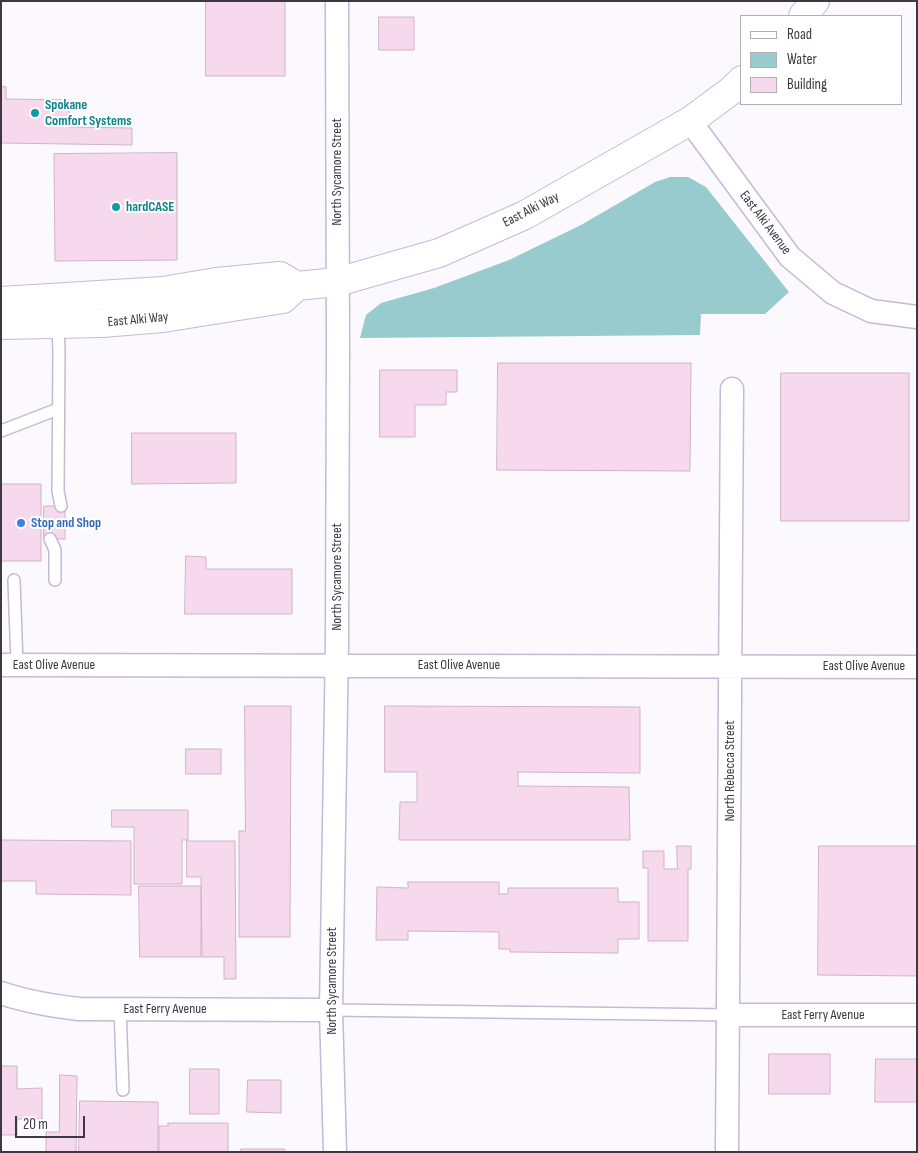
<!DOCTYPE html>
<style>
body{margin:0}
#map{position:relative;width:918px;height:1153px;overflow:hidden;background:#fcf9fe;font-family:"Sofia Sans Condensed",sans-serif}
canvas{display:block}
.frame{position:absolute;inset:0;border:2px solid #3e3843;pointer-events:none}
.legend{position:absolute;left:740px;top:15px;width:162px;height:90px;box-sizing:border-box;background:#fff;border:1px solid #b2afb4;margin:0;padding:6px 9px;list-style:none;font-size:15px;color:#3e3843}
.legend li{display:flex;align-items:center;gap:10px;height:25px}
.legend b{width:25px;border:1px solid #b2afb4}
.scale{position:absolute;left:15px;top:1116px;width:70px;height:22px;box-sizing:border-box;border:2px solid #3e3843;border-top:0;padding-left:6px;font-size:15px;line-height:18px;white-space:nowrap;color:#3e3843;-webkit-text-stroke:4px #fff;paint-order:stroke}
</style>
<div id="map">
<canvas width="918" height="1153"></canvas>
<div class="frame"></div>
<ul class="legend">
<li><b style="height:6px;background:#fff"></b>Road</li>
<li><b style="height:14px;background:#98cbcd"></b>Water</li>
<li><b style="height:14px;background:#f7d9ed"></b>Building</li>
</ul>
<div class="scale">20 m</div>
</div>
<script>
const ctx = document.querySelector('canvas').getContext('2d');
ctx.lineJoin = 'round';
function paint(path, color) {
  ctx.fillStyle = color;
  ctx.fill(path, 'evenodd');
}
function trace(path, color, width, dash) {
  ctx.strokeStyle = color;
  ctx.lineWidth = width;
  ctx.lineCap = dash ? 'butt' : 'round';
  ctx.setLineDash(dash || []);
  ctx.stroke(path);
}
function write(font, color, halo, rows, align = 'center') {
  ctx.font = font + ' "Sofia Sans Condensed",sans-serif';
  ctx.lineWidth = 4;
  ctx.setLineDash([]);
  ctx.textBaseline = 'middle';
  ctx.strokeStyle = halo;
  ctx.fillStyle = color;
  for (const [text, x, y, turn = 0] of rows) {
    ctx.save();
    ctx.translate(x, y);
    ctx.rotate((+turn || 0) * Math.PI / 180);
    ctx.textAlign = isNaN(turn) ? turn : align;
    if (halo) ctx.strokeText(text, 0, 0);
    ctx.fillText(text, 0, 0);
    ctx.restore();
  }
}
const water = new Path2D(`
 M670 177H688L706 187 789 292 765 314H701L700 335 360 338 366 315 381 303 434 288 509 260 581 225 655 182Z`);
const building = new Path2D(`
 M206 1H285V76H206Z
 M379 17H414V50H379Z
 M1 86 6 87V99L70 100 69 127 132 128V145L1 143Z
 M177 153V260L55 261 54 154Z
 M498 363H691L690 471 497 470Z
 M380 370H457V392H446V405H415V437H380Z
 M781 373H909V521H781Z
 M132 433H236V483L132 484Z
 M1 484H41V561H1Z
 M44 506H65V539H44Z
 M186 556 206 557V569H292V614H185Z
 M245 706H291L290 937H239V831H245Z
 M385 706 640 707V773L518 772V786L629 787 630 840H399L400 802H417V772H385Z
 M186 749H221V774H186Z
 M112 810H188V840H182V884H134V827H112Z
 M1 840 131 841V895L36 894V881H1Z
 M187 841H235L236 979H224V957H202L201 877H187Z
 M677 846H691V869H688V941H648V868H643V851H664V869H677Z
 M819 846H917V976L818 975Z
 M408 882H499V894H508V888H618V902H639V939H618V953L510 952V949H499V932L408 931V940H376L377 887 408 888Z
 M139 886H201V957H140Z
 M769 1054H830V1094H769Z
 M876 1059H917V1102H875Z
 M1 1066H17V1089L42 1088V1119H17V1135H1Z
 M190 1069H219V1114H190Z
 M60 1075 77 1076 76 1152H46V1132H59Z
 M248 1080H281V1113L247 1112Z
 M80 1101 158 1102V1152H79Z
 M168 1123H228V1152H159V1126H168Z
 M241 1149H285V1152H241Z`);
const service = new Path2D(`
 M58 324 59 352 58 491 61 506
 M1 431 58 409
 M50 539 55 550V580
 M14 580 17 664
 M120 1008 123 1090
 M331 1010 729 1015`);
const minor = new Path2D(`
 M690 121 790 257 833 293 871 311 917 317
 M1 665 917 667
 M1 993C27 1002 52 1006 79 1009L331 1010
 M729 1015H917
 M335 1152 331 1010 337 642 338 346 337 1
 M727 1152 732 389`);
const secondary = new Path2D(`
 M803 16 815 1
 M1 301 163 291 216 282 280 276 297 286 337 282 439 253 525 215 690 121 732 90 742 80
 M1 325 102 323 163 318 283 299 297 286`);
const markers = [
 [35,113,5,"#0f9aa8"],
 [116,207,5,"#0f9aa8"],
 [21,523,5,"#3f7fe0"]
];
const cultureNames = [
 ["Spokane",45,105],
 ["Comfort Systems",45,121],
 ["hardCASE",126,207]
];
const streetNames = [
 ["North Sycamore Street",337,172,-90],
 ["East Alki Way",531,210,-27],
 ["East Alki Avenue",765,223,53],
 ["East Alki Way",138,320,-5],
 ["North Sycamore Street",337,577,-90],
 ["East Olive Avenue",54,665],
 ["East Olive Avenue",459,665],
 ["East Olive Avenue",864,666],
 ["North Rebecca Street",730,771,-90],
 ["North Sycamore Street",332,981,-90],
 ["East Ferry Avenue",165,1009],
 ["East Ferry Avenue",823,1015]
];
const shopNames = [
 ["Stop and Shop",31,523]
];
paint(water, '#98cbcd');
paint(building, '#f7d9ed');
trace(building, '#d0b3c6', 1);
trace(service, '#c7b8d3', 14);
trace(minor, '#c7b8d3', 25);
trace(secondary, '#c7b8d3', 30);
trace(service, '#fff', 11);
trace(minor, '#fff', 22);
trace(secondary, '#fff', 28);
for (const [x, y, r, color] of markers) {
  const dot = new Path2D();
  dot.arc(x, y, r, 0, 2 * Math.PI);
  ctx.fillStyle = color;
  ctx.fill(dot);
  trace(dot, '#fff', 2);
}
write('bold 14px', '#0d838f', '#fff', cultureNames, 'left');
write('14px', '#3e3843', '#fff', streetNames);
write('bold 14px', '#366cbe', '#fff', shopNames, 'left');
</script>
